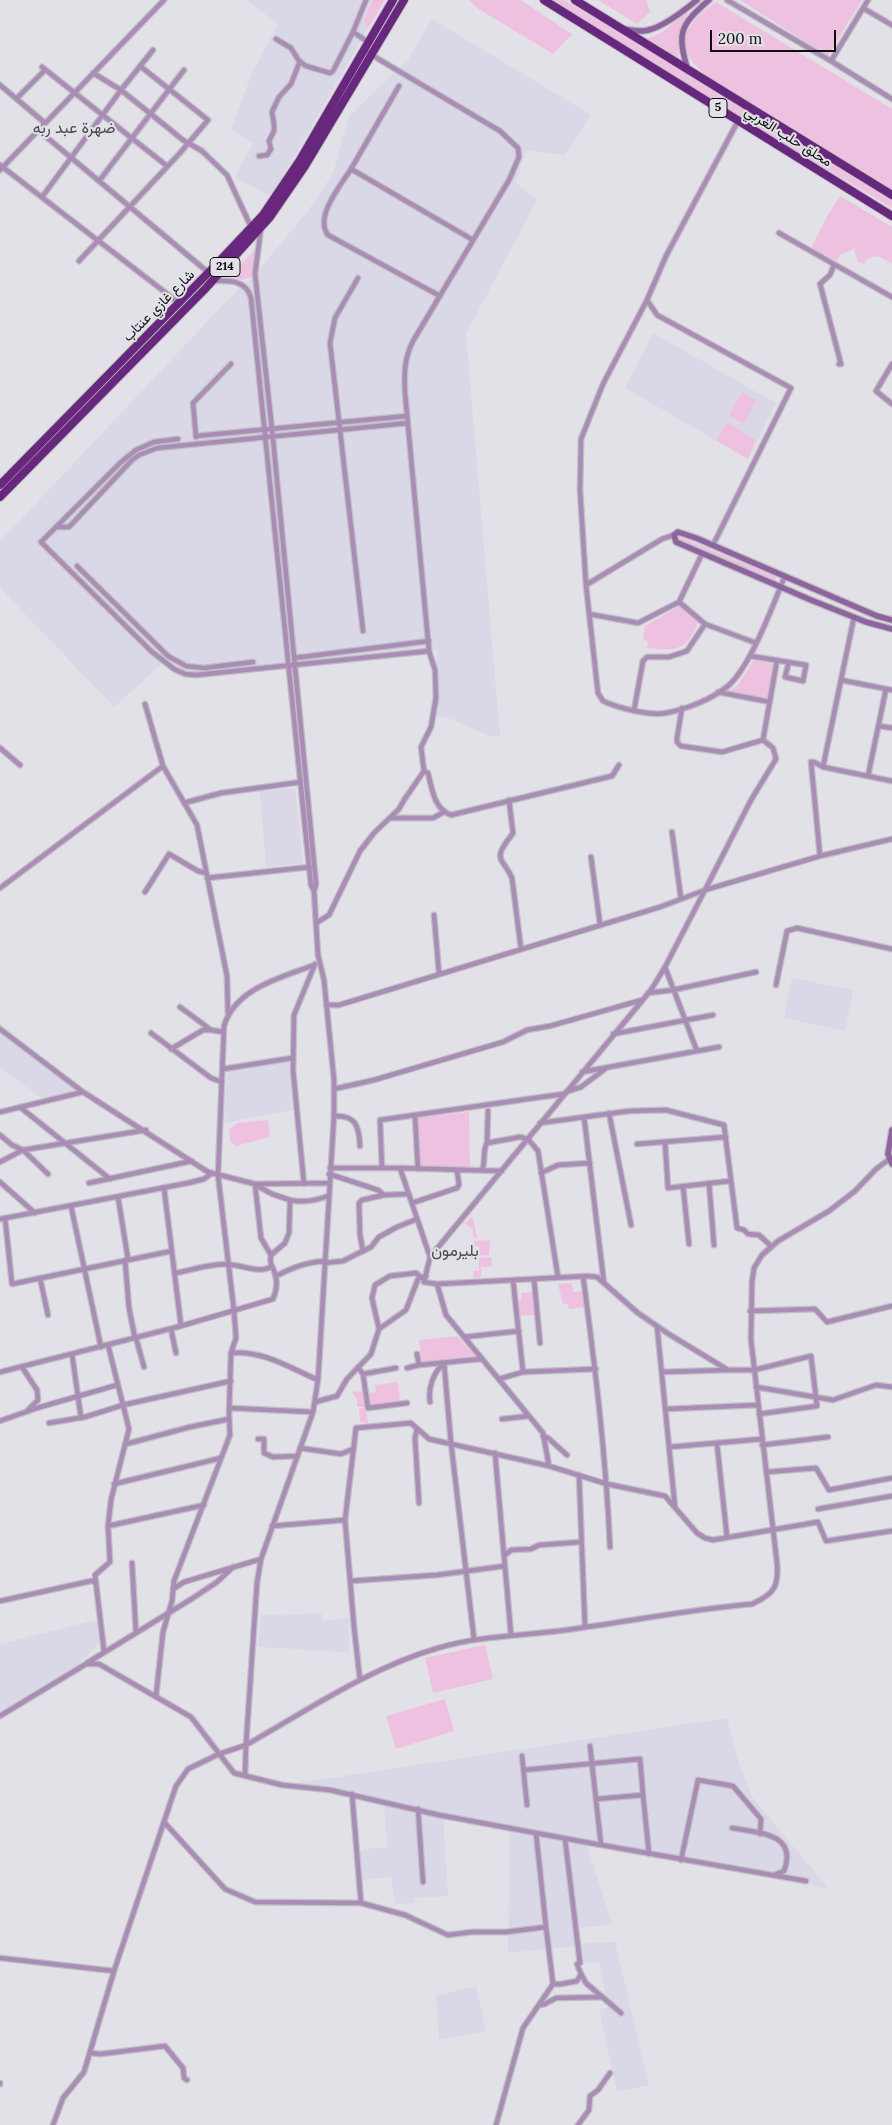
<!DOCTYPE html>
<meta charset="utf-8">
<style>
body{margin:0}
#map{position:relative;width:892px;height:2125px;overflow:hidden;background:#e2e1e7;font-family:Lora,serif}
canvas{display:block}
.scale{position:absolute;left:710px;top:30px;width:126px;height:22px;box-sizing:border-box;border:2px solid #0e0e10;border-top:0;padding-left:6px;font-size:15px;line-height:18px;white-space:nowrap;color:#0e0e10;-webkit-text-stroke:4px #e2e1e7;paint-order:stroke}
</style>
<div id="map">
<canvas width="892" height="2125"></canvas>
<div class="scale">200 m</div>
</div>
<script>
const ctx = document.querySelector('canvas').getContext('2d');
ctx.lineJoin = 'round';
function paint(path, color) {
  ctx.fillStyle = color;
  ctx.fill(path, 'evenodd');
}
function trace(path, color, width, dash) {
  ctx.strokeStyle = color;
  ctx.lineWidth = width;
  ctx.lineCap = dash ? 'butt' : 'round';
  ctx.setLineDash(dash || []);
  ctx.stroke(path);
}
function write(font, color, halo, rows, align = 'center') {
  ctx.font = font + ' Lora,Vazirmatn,serif';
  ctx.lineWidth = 4;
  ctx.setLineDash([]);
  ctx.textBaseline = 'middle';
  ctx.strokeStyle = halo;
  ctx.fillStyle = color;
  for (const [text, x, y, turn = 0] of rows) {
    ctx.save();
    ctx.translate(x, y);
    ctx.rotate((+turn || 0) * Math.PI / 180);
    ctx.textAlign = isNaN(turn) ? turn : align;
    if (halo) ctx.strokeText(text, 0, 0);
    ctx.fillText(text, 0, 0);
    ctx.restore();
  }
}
const built = new Path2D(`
 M250 0H373L364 20 367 30 271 197 235 177 253 143 231 130 252 73 278 24 249 2Z
 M432 19 591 115 565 155 526 150 516 183 537 200 466 334 500 736H489L451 719 434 716 437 650 196 675 164 662 114 707 0 588V539L25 515 238 289 252 278 307 212 333 173 349 116 408 60Z
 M653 333 776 403 748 459 625 388Z
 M295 788 303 863 266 867 260 791Z
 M792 978 853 990 845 1031 784 1018Z
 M0 1028 83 1092 44 1100 0 1067Z
 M289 1061 293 1110 224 1123 227 1071Z
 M322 1614 323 1621 349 1617V1652L258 1647 260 1615Z
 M91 1621H100L102 1639 73 1671 0 1716V1644Z
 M727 1718 739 1763 752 1797 829 1889 737 1869 586 1842 612 1924 576 1929 578 1943 615 1942 649 2085 617 2092 599 2010 608 2007 599 1962 580 1963 578 1946 508 1953 510 1828 443 1815 448 1896 415 1898V1903L395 1904 391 1877 359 1880 357 1850 387 1847 384 1802 298 1783Z
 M476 1986 486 2031 439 2040 436 1996Z`);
const green = new Path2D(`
 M373 0H385L367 30 364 20Z
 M398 0H401L278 203 236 253 127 363 246 239 300 163Z
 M469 0H521L572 34 553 54 477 8Z
 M551 0H565L892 201V208L741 118Z
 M598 0H646L650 12 637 24Z
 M740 0H862L828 56Z
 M716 2 892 109V190L723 89C682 58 667 37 716 2Z
 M688 12C680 30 676 41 680 61L646 39 661 33Z
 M840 196 892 227V264L878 256 869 258 863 264 858 262 854 249 840 255 837 261 811 248 829 213Z
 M255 250 252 277 241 280 230 276Z
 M742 392 756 400 744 424 729 416Z
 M94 395 95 396 0 493V490Z
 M727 422 756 440 748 459 716 440Z
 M678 536 776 577 775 581 679 539Z
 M679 606 700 617C688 649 681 652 647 648L648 641 643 640 645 626Z
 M754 660 777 665 770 699 766 700 726 693 737 686Z
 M469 1112 470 1167H421L418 1118Z
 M268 1120 270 1137 236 1146 230 1141 229 1129 238 1123Z
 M470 1218H473L477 1238H474L472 1228 465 1224Z
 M490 1240 489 1255 479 1256V1246H475L474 1241Z
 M491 1257 492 1266 481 1267V1277L474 1278 473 1271H479V1258Z
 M572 1283 573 1292 584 1291 585 1307 569 1309 568 1304H563L558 1284Z
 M534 1292 535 1315 519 1316 518 1301 521 1300V1293Z
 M457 1336 475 1356 422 1362 419 1340Z
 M398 1382 400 1402 369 1406 367 1393 376 1392 375 1385Z
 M364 1391 366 1407H357V1399L352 1392Z
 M359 1408H366L368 1423 360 1422Z
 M485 1645 493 1679 433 1693 425 1658Z
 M445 1699 454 1731 396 1749 386 1716Z`);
const street = new Path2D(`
 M727 0 831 61 892 99
 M863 8 892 25
 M353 32 366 0
 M276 39 291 48 299 61 306 66 330 73 333 71 353 32 368 42
 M831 61 868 0
 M42 67 167 166
 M93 73 121 90 183 140 202 151 227 175 251 227
 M0 85 45 123
 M17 98 45 70
 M38 130 209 273
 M259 156 267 155 271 149 269 141 274 131V125L272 112 279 97 291 84 300 61
 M0 165 179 303
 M351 169 399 86
 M0 170 164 0
 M99 181 184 70
 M42 197 121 90 153 50
 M779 233 892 297
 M79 261 180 153 208 120 140 66
 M834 265 830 275 820 284 841 364H839
 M358 278 335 318 330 343 363 631
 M213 281C229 280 246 280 251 298L311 885 314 891
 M440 296 328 235C314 217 341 185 351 169L473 240
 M647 300 657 315 791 388 713 545
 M892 364 876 391 892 404
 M196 436 407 416
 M196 437 193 403 231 364
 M178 439 154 442 136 450 120 463 41 542 151 651 174 669 185 674 196 675 429 651
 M56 527H69L132 460 139 455 157 448 408 423
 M674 535 662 539 586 585 580 490 581 439 603 384 647 300 666 256 738 121
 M77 566 168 656 186 666 204 668 253 662
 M586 585 598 693 603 701C618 708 650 716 666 713 687 709 713 699 729 685 751 665 773 605 785 576
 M679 602 702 554
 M589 614 638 623 679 602 705 624
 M854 617 823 767 892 781
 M750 656 806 665 803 681 785 677 789 662
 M294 658 429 641
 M841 680 892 690
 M718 692 770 702
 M145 704 163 766 197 825 227 976 228 1013
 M634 710 643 661 647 657H669L687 651 705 624 756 643
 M879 726 892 728
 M763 740 777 660
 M0 748 20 765
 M424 771 428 773C432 789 434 809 451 815L612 776 619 765
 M868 776 886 689
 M509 800 513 833C507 842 495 853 503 863 507 869 509 871 512 878L521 949
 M184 803 221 793 301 782
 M391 818H433L444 812
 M672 832 681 899
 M820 856 811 762H814L823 767
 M591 857 600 924
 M207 878 310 867
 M0 888 163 766
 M145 892 169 854 198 871 206 873
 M434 915 439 973
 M316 923 329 915 360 851 374 833 399 809 404 800 424 771 421 747 431 727 436 698 435 670 429 651 405 393C404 374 404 359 413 341L509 180 519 157 518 148 500 131 380 60 364 49
 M665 967 697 1051
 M776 985 787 931 797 928 892 949
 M648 993 673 990 756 972
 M326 1005H339L660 907 705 890 751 800 776 759 773 748 763 740 722 752 681 746 677 742V738L682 708
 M180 1007 211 1030 223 1032
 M0 1029 83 1092 208 1172 255 1184 329 1183
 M151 1033 211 1078 222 1082
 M613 1034 713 1015
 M171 1049 203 1030H211
 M223 1069 292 1058
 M582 1072 719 1047
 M334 1089 374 1080 503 1042 527 1030 550 1026 642 1000
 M566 1092 581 1087 605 1069
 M20 1107 110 1179
 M0 1112 83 1092
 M609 1113 631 1225
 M334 1116C356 1115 359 1126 360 1146
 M415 1116 418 1169
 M584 1117 604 1283
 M540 1123 629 1111 666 1110 724 1125 737 1228 744 1230 748 1234 759 1235 771 1246
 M0 1135 12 1145 23 1150 48 1174
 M665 1142 668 1188 730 1181
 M487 1143 488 1111
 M637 1144 726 1137
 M0 1162 23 1150 146 1130
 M330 1168H400L430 1257 424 1282 437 1284 588 1276 597 1277 638 1313 667 1333 728 1370H754L811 1356 817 1406 759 1414
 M382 1168 380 1120 563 1094
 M400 1168 502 1171
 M482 1170C486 1161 482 1151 487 1143L520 1137 528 1139 538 1151 558 1277
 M541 1173 558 1165 590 1163
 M329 1174 378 1190 384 1195 409 1194
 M0 1182 35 1213
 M89 1183 192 1161
 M709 1183 714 1245
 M304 1184 293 1070 294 1015 315 964
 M256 1185 272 1194 290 1200 289 1233 285 1243 271 1255
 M683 1186 689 1244
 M164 1188 181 1326
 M118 1197 128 1259
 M290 1200C304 1203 315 1201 328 1196
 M412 1203 457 1188 459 1185 457 1170
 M71 1206 101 1347
 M5 1218 12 1284 172 1251
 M0 1219 188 1183 204 1179 212 1173
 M363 1251 360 1235 359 1203 362 1200 384 1195
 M430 1257 651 990 665 967 705 890 820 856 892 839
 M125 1260 129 1308 135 1338
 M324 1263 343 1261 371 1247 379 1237 397 1227 417 1219
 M175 1273C193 1270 215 1262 233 1265 244 1266 261 1274 272 1266
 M276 1276C294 1267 304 1263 324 1261
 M583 1276C595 1366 606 1456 610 1547
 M40 1278 48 1315
 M534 1279 540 1343
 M513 1280 523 1372
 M437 1284 446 1315 543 1433 549 1466 607 1484 665 1496 697 1533 705 1538 713 1540 818 1522 826 1541 892 1531
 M750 1311 815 1309 827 1322 892 1306
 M657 1326 675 1507
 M171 1329 176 1353
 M379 1329 372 1298 375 1285 390 1276 416 1273 422 1278
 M464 1337 519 1331
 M136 1338 144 1367
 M231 1353 236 1338 234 1311 218 1175 224 1026C235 988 283 977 314 965
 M72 1354 81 1418
 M417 1354 419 1365 481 1359
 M444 1363 451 1443 474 1639
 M22 1367 37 1390 38 1400 27 1411
 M358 1367 363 1374 368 1408 407 1403
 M407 1368 419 1365
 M0 1372 181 1326 273 1299C276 1292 278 1283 275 1274 273 1265 269 1266 271 1255L261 1238 255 1184
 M662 1372 728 1370
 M363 1374 396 1368
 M499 1379 523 1372 596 1369
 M756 1387 833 1400 876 1385 892 1387
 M315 1402 337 1396 347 1379 371 1354 379 1329 406 1310 418 1279 426 1276
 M430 1402C428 1388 433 1373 444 1363
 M229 1408 313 1412
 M666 1409 758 1405
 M502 1419 529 1416
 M0 1421 37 1408 117 1385
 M49 1423 85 1417 123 1405 231 1381
 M417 1429 415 1438 419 1503
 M543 1436 548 1438 567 1455
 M258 1439H264V1453L273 1457 297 1456
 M126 1444 190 1427 229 1419
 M717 1444 727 1537
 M762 1445 828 1437
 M670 1447 762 1439
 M300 1448 341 1454 353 1449
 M495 1453 511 1635
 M767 1472 816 1468 829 1490 892 1478
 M579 1475 585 1627
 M114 1484 221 1458
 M818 1509 892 1496
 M108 1526 204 1505
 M272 1526 345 1520
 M504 1556 511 1550 531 1549 539 1545 581 1542
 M132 1563 136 1633
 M350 1581 437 1575 505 1566
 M173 1589 184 1582 261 1559
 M0 1601 91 1581 96 1582
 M104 1651 95 1575 110 1562 108 1526 111 1500 129 1429 108 1345
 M87 1663 193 1598 217 1582 233 1567
 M360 1680 354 1627 345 1520 356 1428 411 1423 429 1439 549 1466
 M156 1696 163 1632 172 1601 174 1581 230 1435 229 1415 231 1353C263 1350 290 1368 318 1380
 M0 1716 86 1664H99L191 1717 234 1773 282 1785 330 1790 439 1815 590 1843 806 1881
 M590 1746 601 1845
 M522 1756 527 1805
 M524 1770 640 1759 643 1795
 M245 1776 246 1745C308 1710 369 1668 438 1648 482 1635 527 1636 573 1629 632 1621 692 1609 752 1604 774 1594 779 1587 777 1563L751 1340 752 1282 754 1268 762 1255 778 1241 829 1211 855 1191 876 1169 891 1158
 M352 1794 361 1903
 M596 1799 643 1795 649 1854
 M418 1809 423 1882
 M164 1822 225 1889 255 1902 361 1903 405 1915 448 1935 472 1932H506L546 1927 536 1833
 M732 1828C759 1833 798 1833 784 1871L774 1875
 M681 1860 698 1780 733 1786 761 1819 760 1834
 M546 1927 553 1984H561L577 1981 581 1974 577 1964 580 1963 565 1839
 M0 1958 114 1971
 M581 1974 586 1983 621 2013
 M539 2005 545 2004 556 1998 602 1997
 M90 2053 101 2054 165 2046 183 2068 184 2078 187 2080
 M0 2084V2083
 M53 2125 63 2098 84 2072 114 1971 176 1786 188 1769 219 1754 246 1745 257 1583 261 1559 313 1412 318 1380 334 1116V1080L324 980 318 955 314 891 316 884 272 429 255 274 261 228
 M496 2125 523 2028 553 1984
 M578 2125 589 2110 590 2096 598 2090 610 2073`);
const secondary = new Path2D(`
 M623 29C629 30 636 31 643 31 659 30 685 10 697 0
 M688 71C677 33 679 26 709 0
 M892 620 877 616 696 538 678 532 674 535 676 542 811 600 866 622 892 629
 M892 1130 888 1154 892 1164`);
const highway = new Path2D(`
 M544 0 892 216
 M575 0 892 195
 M0 485 211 270 263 215 300 160 393 0
 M0 497 205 289 270 217 305 166 404 0`);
const shields = [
 [718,108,18],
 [225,267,30]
];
const shieldNames = [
 ["5",718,108],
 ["214",225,267]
];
const streetNames = [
 ["محلق حلب الغربي",788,137,32],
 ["شارع غازي عنتاب",159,306,-45]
];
const quarterNames = [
 ["ضهرة عبد ربه",74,128],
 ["بليرمون",455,1251]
];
paint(built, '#dad8e6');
paint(green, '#efc1e0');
trace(street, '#c0bfc5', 7);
trace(secondary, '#c0bfc5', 8);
trace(highway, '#c0bfc5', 10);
trace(street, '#aa8db5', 4.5);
trace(secondary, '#8e649e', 5.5);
trace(highway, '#67277d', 8);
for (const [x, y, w] of shields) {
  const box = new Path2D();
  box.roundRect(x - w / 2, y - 9.5, w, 19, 4);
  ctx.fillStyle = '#e2e1e7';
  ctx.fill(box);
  trace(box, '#0e0e10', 1);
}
write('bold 12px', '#0e0e10', null, shieldNames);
write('14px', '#0e0e10', '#e2e1e7', streetNames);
write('16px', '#49484d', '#e2e1e7', quarterNames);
</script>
